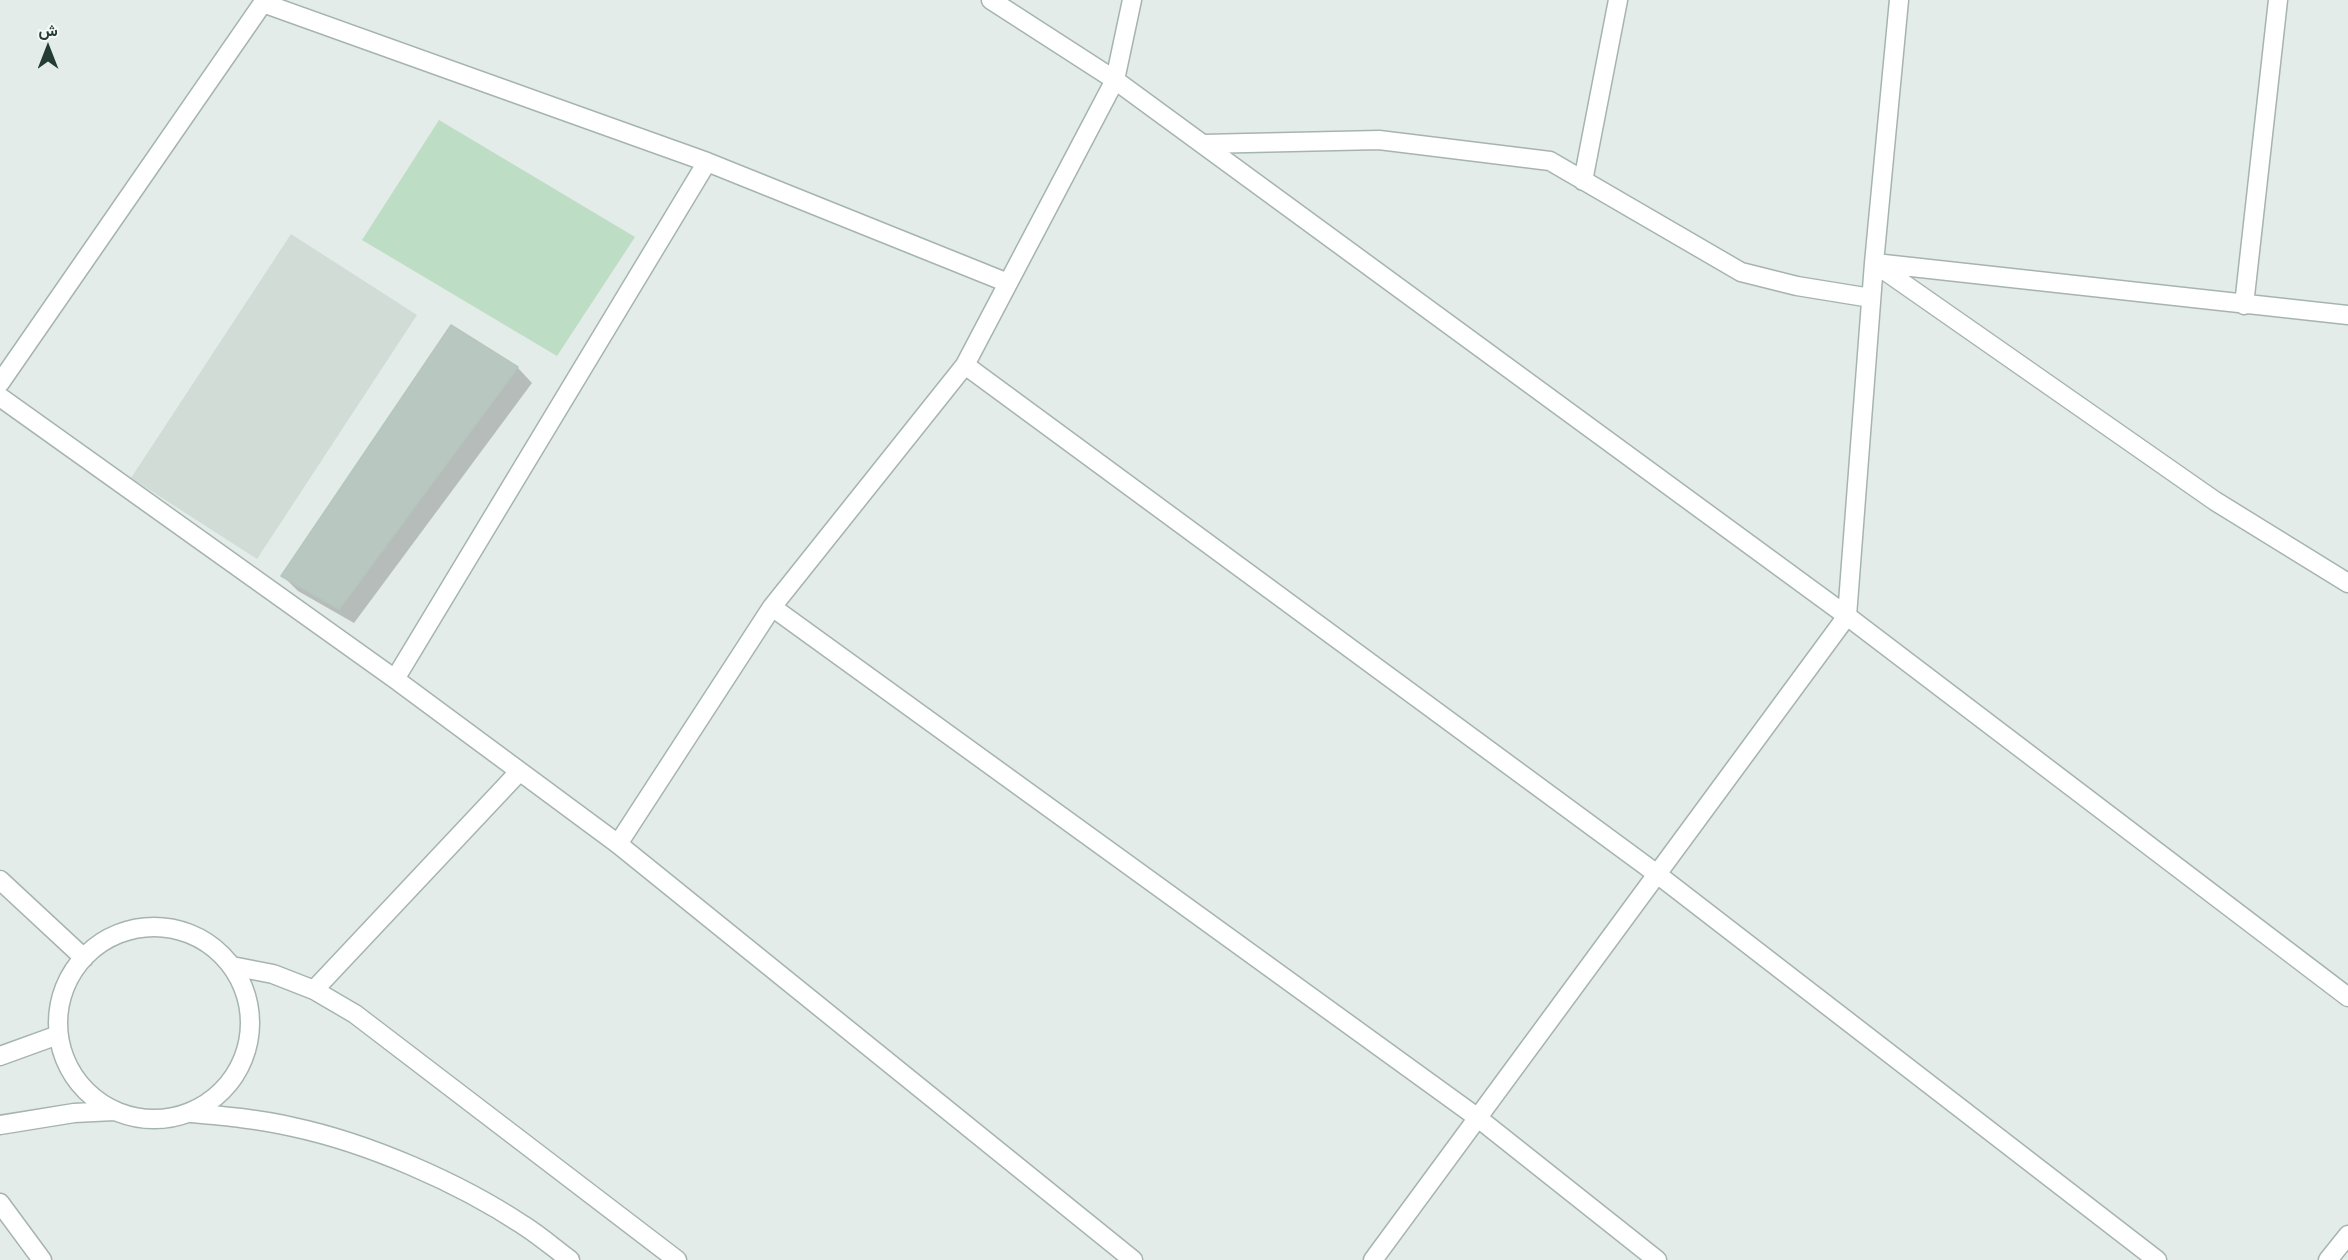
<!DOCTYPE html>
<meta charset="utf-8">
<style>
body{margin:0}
#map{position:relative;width:2348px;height:1260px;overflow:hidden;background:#e3ece8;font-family:Commissioner,Vazirmatn,sans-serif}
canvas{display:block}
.north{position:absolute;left:18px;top:18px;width:60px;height:60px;-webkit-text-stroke:4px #f4f9f6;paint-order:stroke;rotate:0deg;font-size:16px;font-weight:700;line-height:24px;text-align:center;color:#233d35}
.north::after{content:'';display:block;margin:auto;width:21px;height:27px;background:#233d35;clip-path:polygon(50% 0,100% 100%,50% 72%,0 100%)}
</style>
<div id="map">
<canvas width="2348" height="1260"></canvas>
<div class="north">ش</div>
</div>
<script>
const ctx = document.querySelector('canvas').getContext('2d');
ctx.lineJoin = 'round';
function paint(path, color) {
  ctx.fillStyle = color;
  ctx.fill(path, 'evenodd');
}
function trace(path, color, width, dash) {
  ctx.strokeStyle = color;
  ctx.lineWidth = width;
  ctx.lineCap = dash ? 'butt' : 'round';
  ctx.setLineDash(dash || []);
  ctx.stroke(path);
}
const built = new Path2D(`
 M291 234 417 315 257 559 131 478Z`);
const green = new Path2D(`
 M439 120 635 237 557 356 362 240Z`);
const shadow = new Path2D(`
 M451 327 518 368 532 383 354 623 298 591 283 576Z`);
const building = new Path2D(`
 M451 325 518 367 339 609 281 576Z`);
const minor = new Path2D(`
 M991 0 1115 80 1847 616 2348 997
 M263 3 707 162 1008 283
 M1203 144 1379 140 1550 161 1741 272 1797 286 1871 298
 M1583 181 1618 0
 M1874 263 2215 501 2348 583
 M1875 263 2348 315
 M2244 305 2278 0
 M965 365 1657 874 2157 1260
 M0 383 265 0
 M0 397 395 679 618 844 1133 1260
 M772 607 1478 1118 1657 1260
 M395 679 707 162
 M618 844 772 607 965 365 1115 80 1132 0
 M0 880 84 958
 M58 1023a96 96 0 1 1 192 0a96 96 0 1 1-192 0Z
 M232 966 273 974 314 990 355 1014 677 1260
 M314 990 519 772
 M0 1056 58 1035
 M190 1113C224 1116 259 1119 293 1127 368 1143 458 1182 523 1225 539 1235 554 1248 570 1260
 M0 1125 74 1113 114 1111
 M0 1203 42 1260
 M1373 1260 1847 616 1874 263 1899 0
 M2328 1260 2348 1235`);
paint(built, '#d1dcd7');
paint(green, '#bdddc4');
paint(shadow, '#0003');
paint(building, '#b9c7c1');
trace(building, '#b6c6be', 1.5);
trace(minor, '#a6b4af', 21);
trace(minor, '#fff', 18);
</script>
